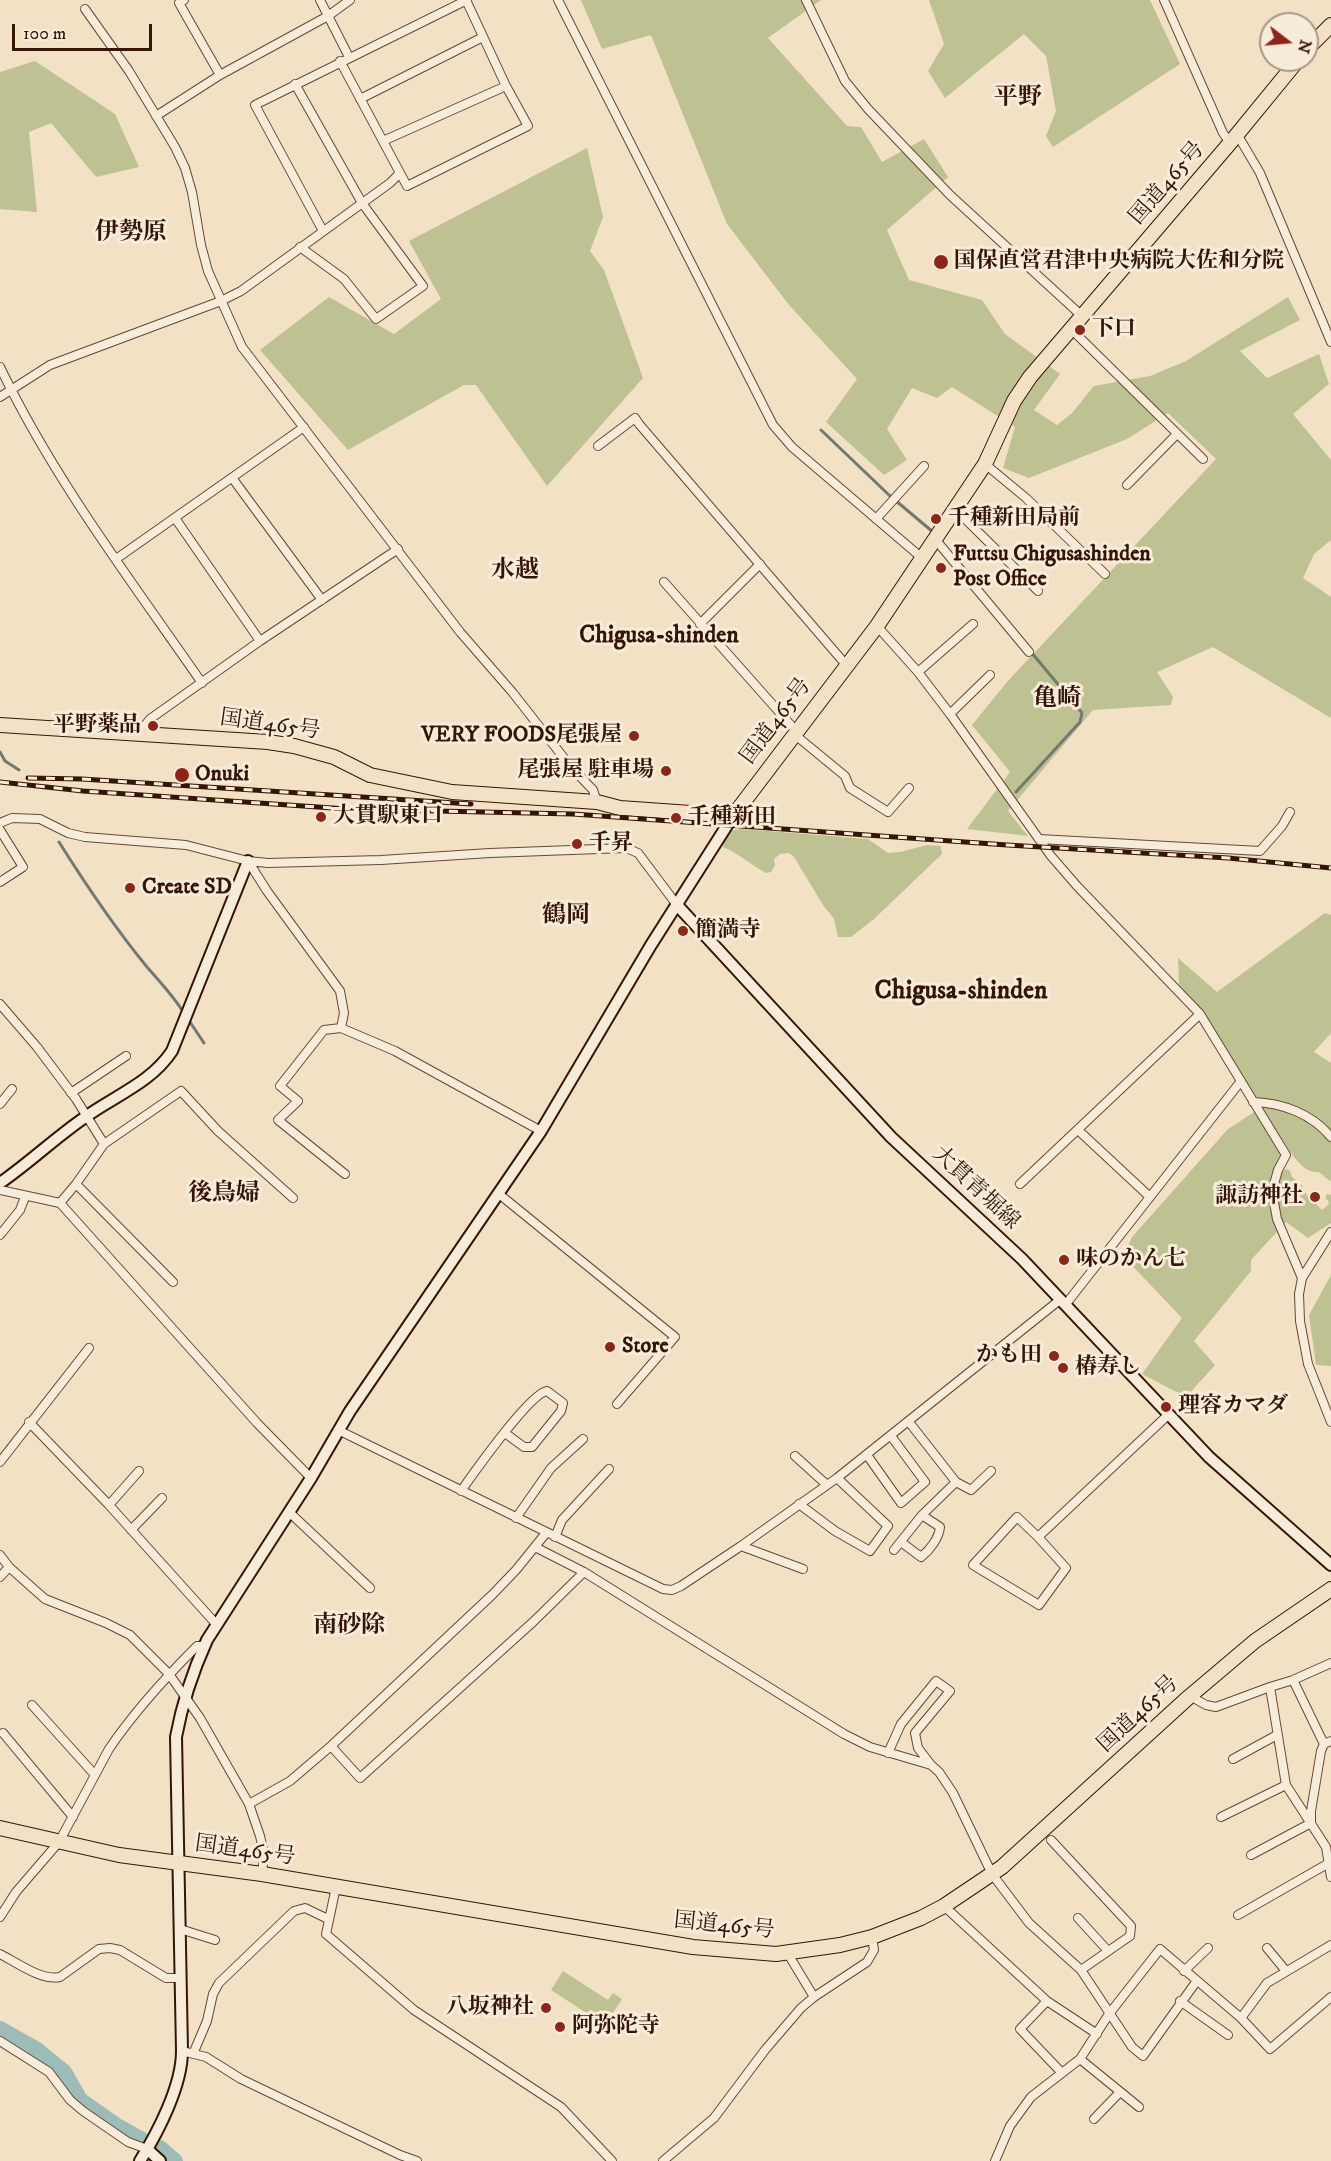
<!DOCTYPE html>
<meta charset="utf-8">
<style>
body{margin:0}
#map{position:relative;width:1331px;height:2161px;overflow:hidden;background:#f2e1c5;font-family:"IM FELL DW Pica",serif}
canvas{display:block}
.north{position:absolute;left:1259px;top:12px;width:60px;height:60px;box-sizing:border-box;background:#f7ecd9;border:2px solid #aa9685;border-radius:50%;rotate:106deg;font-size:16px;font-weight:700;line-height:24px;text-align:center;color:#361507}
.north::after{content:'';display:block;margin:auto;width:21px;height:27px;background:#8f2418;clip-path:polygon(50% 0,100% 100%,50% 72%,0 100%)}
.scale{position:absolute;left:12px;top:24px;width:140px;height:27px;box-sizing:border-box;border:3px solid #361507;border-top:0;padding-left:8px;font-size:18px;line-height:21px;white-space:nowrap;color:#361507;-webkit-text-stroke:4px #f7ecd9;paint-order:stroke}
</style>
<div id="map">
<canvas width="1331" height="2161"></canvas>
<div class="north">N</div>
<div class="scale">100 m</div>
</div>
<script>
const ctx = document.querySelector('canvas').getContext('2d');
ctx.lineJoin = 'round';
function paint(path, color) {
  ctx.fillStyle = color;
  ctx.fill(path, 'evenodd');
}
function trace(path, color, width, dash) {
  ctx.strokeStyle = color;
  ctx.lineWidth = width;
  ctx.lineCap = dash ? 'butt' : 'round';
  ctx.setLineDash(dash || []);
  ctx.stroke(path);
}
function write(font, color, halo, rows, align = 'center') {
  ctx.font = font + ' "IM FELL DW Pica","Noto Serif JP",serif';
  ctx.lineWidth = 6;
  ctx.setLineDash([]);
  ctx.textBaseline = 'middle';
  ctx.strokeStyle = halo;
  ctx.fillStyle = color;
  for (const [text, x, y, turn = 0] of rows) {
    ctx.save();
    ctx.translate(x, y);
    ctx.rotate((+turn || 0) * Math.PI / 180);
    ctx.textAlign = isNaN(turn) ? turn : align;
    if (halo) ctx.strokeText(text, 0, 0);
    ctx.fillText(text, 0, 0);
    ctx.restore();
  }
}
const green = new Path2D(`
 M581 0H821L768 38 847 126 861 127 882 162 924 139 948 177 887 230 909 280 982 300 1005 334 1060 374 1034 410 1057 425 1072 413 1094 386 1150 376 1186 361 1288 297 1300 320 1240 351 1267 378 1319 354 1329 384 1293 414 1331 460V540L1314 554 1303 578 1331 597V718L1213 647 1157 672 1173 697 1171 705 1093 710 1008 811 1028 836 967 829 1010 772 972 725 1007 682 1216 459 1168 413 1127 439 1029 478 1003 468 1015 427 952 387 937 398 912 388 887 429 907 460 884 475 826 422 857 379 789 305 727 224 651 35 602 49Z
 M929 0H1150L1180 64 1053 147 1046 136 1056 111 1046 56 1024 34 945 98 928 71 944 44Z
 M35 61 115 114 139 167 96 177 51 123 29 132 37 212 0 209V72Z
 M587 148 603 217 590 251 604 270 643 378 547 486 476 385H464L348 450 260 350 329 297 394 334 441 299 409 241Z
 M742 829 868 839 888 853 900 852 927 845 941 846 942 854 874 919 851 937H838L834 919 823 905 794 857 789 853 780 854 774 859 775 865 771 872 766 873C751 865 738 853 723 847L725 838 730 831Z
 M1325 913 1331 915V1033L1314 1052 1331 1063V1182L1319 1172C1297 1175 1285 1137 1272 1126L1268 1129 1269 1137 1282 1153 1277 1174 1286 1169 1290 1171 1292 1177 1301 1184 1311 1203 1316 1204 1322 1210 1329 1204 1328 1200 1325 1199 1327 1194 1331 1195V1223L1308 1238 1286 1222 1251 1260V1271L1194 1341 1215 1365 1186 1397 1142 1374 1182 1318 1123 1256 1132 1237 1228 1129 1262 1107 1179 984 1178 958 1217 992Z
 M1331 1275V1366L1316 1365 1309 1315Z
 M563 1971 608 2000 613 1993 622 1999 605 2025 551 1990Z`);
const stream = new Path2D(`
 M821 430 889 495 933 532
 M0 752 5 761 19 770
 M1016 792 1080 722 1082 713 1031 652
 M59 842C86 885 115 928 147 967 160 982 171 993 182 1010
 M190 1022 204 1043`);
const river = new Path2D(`
 M0 2029 37 2050 64 2072 80 2100 117 2126 142 2140
 M160 2148 175 2161`);
const street = new Path2D(`
 M184 0 179 3 220 75
 M320 0 349 57
 M558 0 773 425 792 447 922 558
 M806 0 845 81 868 109 950 195 1082 316
 M1164 0 1223 133 1230 143
 M85 9 129 71 175 147 185 168 192 192 201 245 208 271 242 347 460 632 513 693 571 767 593 790 597 802
 M340 61 407 186 528 126 506 86 466 0
 M295 84 362 203 423 286 376 319 344 279 300 247
 M360 99 483 37
 M156 116 220 75 328 16 350 0
 M1237 134 1260 173 1331 342
 M383 141 506 86
 M323 231 255 105 467 0
 M1071 329 1203 459
 M0 367C53 478 132 582 202 683
 M0 397 50 365 221 301 241 291 390 183 400 173
 M598 446 635 418 639 424 847 666
 M985 464 1026 498 1105 574
 M233 479 322 600
 M1127 485 1177 434
 M955 509 1038 591
 M175 518 260 641
 M876 519 924 466
 M935 539 1029 652
 M116 559 304 427
 M664 582 796 731
 M700 624 760 564
 M877 626 918 672 950 714 1051 856 1077 886 1200 1014 1286 1155 1278 1170 1272 1191 1277 1219 1302 1278 1299 1294 1300 1321 1308 1364 1331 1422
 M918 672 973 624
 M950 714 990 675
 M138 734 150 719 260 641 398 549
 M794 734 845 776 850 788 888 812 909 788
 M0 823 12 818 40 819 68 833 85 837 186 845 248 861 268 863 381 860 490 853 626 848 638 853 677 905
 M0 830 23 867 0 882
 M1039 839 1260 851 1282 826 1290 812
 M248 861 267 891 340 991 344 1013 341 1028
 M0 1004 37 1047 76 1099 104 1144
 M71 1093 126 1056
 M1253 1102C1283 1103 1312 1114 1331 1137
 M0 1104 12 1089
 M1078 1130 1150 1197
 M345 1174 278 1120 298 1101 280 1086 324 1030 341 1028 395 1051 541 1131
 M76 1184 173 1282
 M1020 1184 1200 1014
 M0 1190 60 1203 257 1423 311 1478
 M499 1194 675 1337 617 1404
 M60 1203 76 1184 104 1144 181 1091 218 1131 293 1198
 M0 1235 20 1210 25 1197
 M1302 1278 1331 1232
 M1066 1304 1241 1081
 M29 1422 109 1505 217 1625
 M909 1422 956 1482 971 1490 991 1471
 M338 1430 663 1589 672 1590 681 1586 741 1546 837 1478 1061 1299
 M867 1455 901 1503 925 1482 891 1436
 M795 1456 827 1485
 M0 1462 89 1348
 M461 1491C473 1474 530 1393 547 1391L563 1403 561 1411 532 1447H524L505 1433
 M799 1504 835 1531 870 1551 888 1526 837 1478
 M109 1505 139 1471
 M289 1512 370 1588
 M516 1518 551 1468 583 1439
 M131 1530 162 1498
 M555 1537 562 1520 609 1469
 M1038 1537 1066 1568 1039 1605 973 1565 1017 1517 1038 1537 1168 1415
 M901 1542 921 1557C930 1550 939 1538 940 1527L922 1515
 M741 1546 803 1569
 M535 1547 584 1572 844 1734 870 1747 931 1765 939 1772 953 1793 992 1874 1029 1923 1081 1970 1132 2047 1143 2056 1196 1982
 M894 1550 922 1515 956 1482
 M0 1555 9 1567 45 1599 106 1623 130 1635 169 1674 200 1718 249 1804 260 1836 264 1854 262 1874
 M0 1577 9 1567
 M1293 1680 1324 1744
 M1270 1687 1286 1785 1326 1847 1331 1877
 M1190 1696 1206 1705 1216 1707 1270 1687 1293 1680 1331 1663
 M32 1705 95 1775
 M3 1733 73 1817
 M331 1746 360 1778 533 1622 584 1572
 M888 1753 901 1724 936 1681 950 1691 915 1733 918 1748 931 1765
 M1233 1759 1277 1735
 M249 1804 290 1781 331 1746 492 1595 516 1570 546 1533
 M1221 1817 1286 1785
 M1051 1840 1131 1926 1130 1936 1081 1970
 M1251 1855 1311 1823V1811L1321 1751 1324 1744 1331 1741
 M336 1887 326 1934 414 2010 561 2107 612 2161
 M944 1906 1047 2001 1097 2034
 M1238 1915 1329 1863
 M0 1917 16 1892 59 1842 109 1749C134 1712 165 1678 197 1646H205
 M1078 1918 1108 1951
 M180 1929 215 1940
 M1267 1948 1286 1971
 M0 1954C16 1962 41 1981 60 1977L99 1949 110 1948 120 1950 166 1978H181
 M788 1954 814 1997
 M1184 1971 1208 1948
 M1047 2001 1020 2029 1062 2073
 M1180 2001 1228 2035
 M1241 2018 1267 1983 1331 1945
 M0 2041 49 2072 70 2100 83 2111 128 2142 147 2149
 M182 2051 206 2057 241 2079 400 2155 417 2161
 M193 2054 207 2021 213 1994 219 1983 294 1911 305 1908 328 1919
 M1080 2059 1139 2107
 M1094 2119 1120 2092
 M663 2161 714 2118 765 2050 801 2008 814 1997 867 1962 874 1950 872 1937
 M995 2161 1010 2126 1031 2097 1080 2059 1109 2014 1160 1949 1241 2018 1270 2049 1331 1997`);
const secondary = new Path2D(`
 M677 905 891 1137 1022 1259 1209 1457 1331 1565
 M0 1183C29 1163 55 1138 84 1118 114 1096 151 1083 172 1051L248 861
 M147 2149 160 2161
 M140 2161C158 2132 182 2086 182 2051L176 1737C182 1704 193 1671 207 1640L311 1478 350 1411 541 1131 651 945 733 816`);
const highway = new Path2D(`
 M1307 49 1331 25
 M0 725 268 742 294 746 334 757 370 775 452 792 597 802 620 808 733 816 877 626 985 464 1014 401 1030 377 1230 143 1298 60
 M0 1828 119 1855 262 1874 693 1947 776 1954 840 1945 872 1937 921 1918 944 1906 1002 1867 1190 1696 1255 1641 1331 1589`);
const rail = new Path2D(`
 M28 778 82 779 471 804
 M0 782 83 791 347 809 573 814 1007 845 1228 858 1331 868`);
const markers = [
 [941,262,8,"#8f2418"],
 [1080,330,6,"#8f2418"],
 [936,519,6,"#8f2418"],
 [941,568,6,"#8f2418"],
 [153,726,6,"#8f2418"],
 [634,736,6,"#8f2418"],
 [666,771,6,"#8f2418"],
 [182,775,8,"#8f2418"],
 [321,817,6,"#8f2418"],
 [676,818,6,"#8f2418"],
 [577,844,6,"#8f2418"],
 [130,888,6,"#8f2418"],
 [683,931,6,"#8f2418"],
 [1315,1197,6,"#8f2418"],
 [1064,1260,6,"#8f2418"],
 [610,1347,6,"#8f2418"],
 [1054,1356,6,"#8f2418"],
 [1063,1368,6,"#8f2418"],
 [1166,1407,6,"#8f2418"],
 [546,2008,6,"#8f2418"],
 [560,2027,6,"#8f2418"]
];
const streetNames = [
 ["国道465号",1168,184,-49],
 ["国道465号",777,722,-53],
 ["国道465号",270,726,8],
 ["大貫青堀線",975,1189,43],
 ["国道465号",1139,1715,-43],
 ["国道465号",245,1852,8],
 ["国道465号",724,1927,6]
];
const poiNames = [
 ["国保直営君津中央病院大佐和分院",954,262],
 ["下口",1092,330],
 ["千種新田局前",948,519],
 ["Futtsu Chigusashinden",953,555],
 ["Post Office",953,580],
 ["平野薬品",141,726,"right"],
 ["VERY FOODS尾張屋",622,736,"right"],
 ["尾張屋 駐車場",654,771,"right"],
 ["Onuki",195,775],
 ["大貫駅東口",333,817],
 ["千種新田",688,818],
 ["千昇",589,844],
 ["Create SD",142,888],
 ["簡満寺",695,931],
 ["諏訪神社",1303,1197,"right"],
 ["味のかん七",1076,1260],
 ["Store",622,1347],
 ["かも田",1042,1356,"right"],
 ["椿寿し",1075,1368],
 ["理容カマダ",1178,1407],
 ["八坂神社",534,2008,"right"],
 ["阿弥陀寺",572,2027]
];
const neighbourhoodNames = [
 ["平野",1018,99],
 ["伊勢原",131,234],
 ["水越",515,572],
 ["Chigusa-shinden",659,637],
 ["亀崎",1057,700],
 ["鶴岡",566,917],
 ["後鳥婦",224,1195],
 ["南砂除",349,1627]
];
const quarterNames = [
 ["Chigusa-shinden",961,993]
];
paint(green, '#bec292');
trace(stream, '#737971', 3);
trace(river, '#9cbcb8', 16);
trace(street, '#654836', 10);
trace(secondary, '#361507', 14);
trace(highway, '#361507', 16);
trace(street, '#f7ecd9', 8);
trace(secondary, '#f7ecd9', 10);
trace(highway, '#f2e1c5', 14);
trace(rail, '#361507', 5);
trace(rail, '#f7ecd9', 3, [9]);
for (const [x, y, r, color] of markers) {
  const dot = new Path2D();
  dot.arc(x, y, r, 0, 2 * Math.PI);
  ctx.fillStyle = color;
  ctx.fill(dot);
  trace(dot, '#f7ecd9', 2);
}
write('22px', '#361507', '#f7ecd9', streetNames);
write('bold 22px', '#361507', '#f7ecd9', poiNames, 'left');
write('bold 24px', '#361507', '#f7ecd9', neighbourhoodNames);
write('bold 26px', '#361507', '#f7ecd9', quarterNames);
</script>
